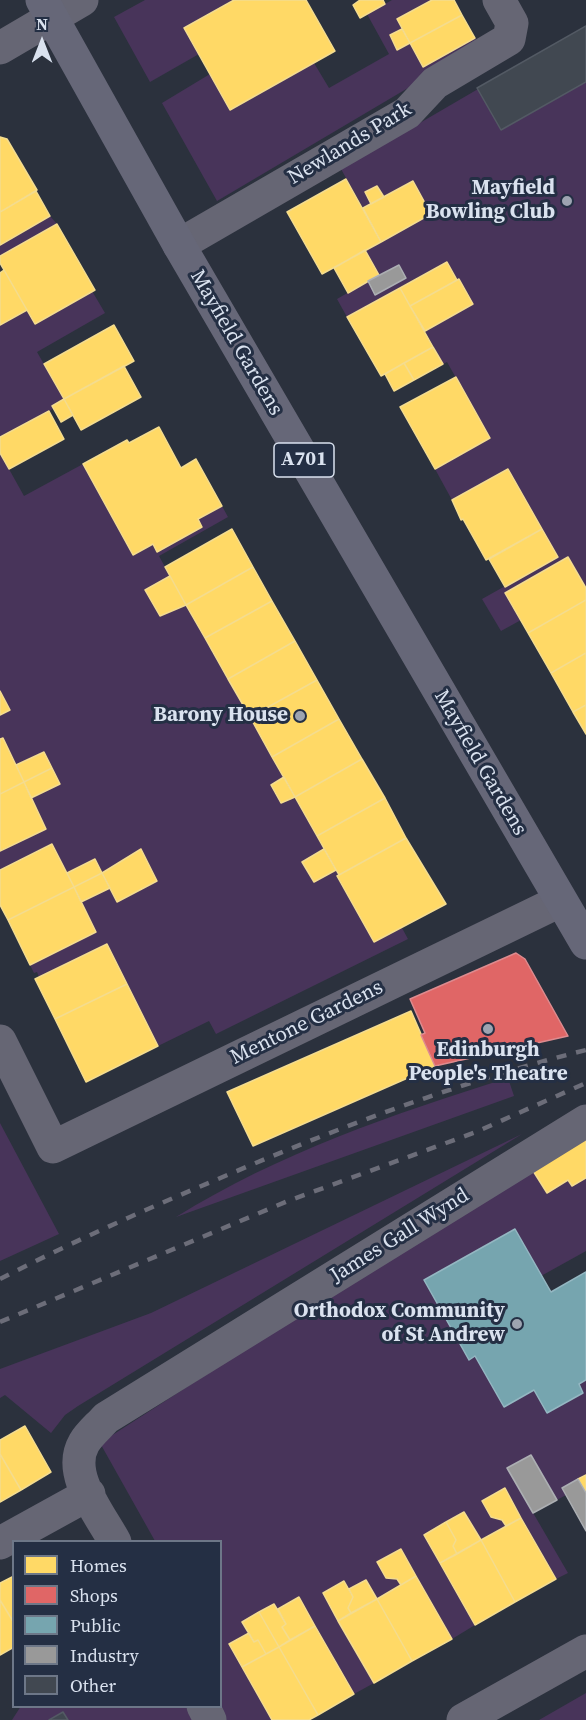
<!DOCTYPE html>
<style>
body{margin:0}
#map{position:relative;width:586px;height:1720px;overflow:hidden;background:#2b313d;font-family:"Source Serif 4",serif}
canvas{display:block}
.legend{position:absolute;left:12px;top:1540px;width:210px;height:168px;box-sizing:border-box;background:#242f44;border:2px solid #6d7788;margin:0;padding:8px 10px;list-style:none;font-size:18px;color:#dae2ef}
.legend li{display:flex;align-items:center;gap:12px;height:30px}
.legend b{width:30px;border:2px solid #6d7788}
.north{position:absolute;left:12px;top:12px;width:60px;height:60px;-webkit-text-stroke:4px #242f44;paint-order:stroke;rotate:0deg;font-size:16px;font-weight:700;line-height:24px;text-align:center;color:#dae2ef}
.north::after{content:'';display:block;margin:auto;width:21px;height:27px;background:#dae2ef;clip-path:polygon(50% 0,100% 100%,50% 72%,0 100%)}
</style>
<div id="map">
<canvas width="586" height="1720"></canvas>
<ul class="legend">
<li><b style="height:16px;background:#ffd966"></b>Homes</li>
<li><b style="height:16px;background:#e06666"></b>Shops</li>
<li><b style="height:16px;background:#76a5af"></b>Public</li>
<li><b style="height:16px;background:#999"></b>Industry</li>
<li><b style="height:16px;background:#414851"></b>Other</li>
</ul>
<div class="north">N</div>
</div>
<script>
const ctx = document.querySelector('canvas').getContext('2d');
ctx.lineJoin = 'round';
function paint(path, color) {
  ctx.fillStyle = color;
  ctx.fill(path, 'evenodd');
}
function trace(path, color, width, dash) {
  ctx.strokeStyle = color;
  ctx.lineWidth = width;
  ctx.lineCap = dash ? 'butt' : 'round';
  ctx.setLineDash(dash || []);
  ctx.stroke(path);
}
function write(font, color, halo, rows, align = 'center') {
  ctx.font = font + ' "Source Serif 4",serif';
  ctx.lineWidth = 6;
  ctx.setLineDash([]);
  ctx.textBaseline = 'middle';
  ctx.strokeStyle = halo;
  ctx.fillStyle = color;
  for (const [text, x, y, turn = 0] of rows) {
    ctx.save();
    ctx.translate(x, y);
    ctx.rotate((+turn || 0) * Math.PI / 180);
    ctx.textAlign = isNaN(turn) ? turn : align;
    if (halo) ctx.strokeText(text, 0, 0);
    ctx.fillText(text, 0, 0);
    ctx.restore();
  }
}
const green = new Path2D(`
 M145 0H234L184 28 199 54 150 82 114 17Z
 M392 0H432L397 19 402 29 390 36 397 50 410 43 423 66 475 38 478 42 408 88 217 201 162 103 210 74 231 110 314 63 329 88 389 54 367 14Z
 M586 26V588L568 557 505 593 521 620 501 631 482 599 557 557 508 469 452 500 435 469 490 438 447 362 443 364 425 331 473 304 446 262 347 317 337 299 368 281 406 278 399 265 379 275 365 250 431 214 412 181 384 197 377 186 365 192 371 204 363 208 341 169Z
 M50 216 57 224 0 256V245Z
 M92 291 105 313 37 352 64 399 52 406 53 409 0 437V325L27 310Z
 M0 453 24 496 83 464 153 544 202 527 198 519 222 506 228 517 159 556 170 576 145 590 160 616 186 605 284 777 271 785 281 802 295 797 324 849 303 862 314 882 336 870 339 875 337 877 374 941 402 928 408 939 216 1034 209 1021 158 1046 107 944 39 977 37 972 34 973 30 965 81 902 110 888 117 902 157 881 141 850 102 873 95 859 67 873 51 844 0 870V851L46 829 31 798 60 784 44 752 16 765 3 738 0 739V715L10 710 0 691Z
 M508 1078 514 1096 176 1217C279 1153 393 1114 508 1078Z
 M0 1123 59 1234 0 1261Z
 M522 1134 78 1406 65 1415 51 1433 5 1395 0 1398V1369L151 1313Z
 M530 1166 547 1193 568 1180 572 1186 586 1178V1251L541 1276 514 1229 424 1281 469 1359 475 1356 504 1407 534 1390 548 1413 583 1393 579 1384 586 1380V1475L562 1488 566 1495 557 1500 531 1455 507 1468 568 1573 556 1579 505 1489 482 1501 491 1517 502 1520 506 1526 481 1540 464 1512 425 1535 475 1625 452 1639 401 1549 377 1562 386 1578 397 1579 401 1585 377 1599 366 1580 349 1589 343 1581 323 1593 374 1683 354 1694 298 1597 278 1609 274 1604 243 1622 249 1633 229 1644 272 1720H222L220 1542 155 1541 100 1443Z
 M586 1693V1720H539Z
 M21 1706 186 1707 194 1720H12Z`);
const homes = new Path2D(`
 M234 0H306L335 51 230 110 184 28Z
 M360 0H383L385 4 360 18 353 5Z
 M432 0H454L462 15 410 43 397 19Z
 M462 15 475 38 423 67 410 43Z
 M402 29 410 43 397 50 390 35Z
 M0 137 7 139 37 190 0 212Z
 M346 179 381 242 322 274 287 212Z
 M413 181 431 214 381 242 363 208Z
 M377 186 384 197 371 204 365 192Z
 M36 191 50 216 0 245V212Z
 M57 224 95 290 35 324 0 263V256Z
 M365 250 379 275 348 293 334 268Z
 M447 262 457 280 410 306 400 288Z
 M4 270 27 310 0 325V273Z
 M459 279 473 304 425 331 410 306Z
 M400 288 433 347 381 376 347 317Z
 M114 325 134 361 64 399 44 364Z
 M433 347 443 364 414 380 404 363Z
 M404 363 414 380 394 391 385 374Z
 M124 366 141 397 81 430 64 399Z
 M456 377 490 438 435 469 400 407Z
 M64 399 73 415 61 422 52 406Z
 M49 411 64 439 9 469 0 453V437Z
 M159 427 181 468 196 459 222 506 198 519 202 527 157 552 153 544 133 555 83 464 127 440 129 443Z
 M508 469 542 529 486 560 463 519 461 520 452 500Z
 M232 529 253 567 186 605 165 567Z
 M542 529 558 557 505 587 489 559Z
 M568 557 586 588V600L528 633 505 593Z
 M253 567 272 601 205 638 186 605Z
 M170 576 186 605 160 616 145 590Z
 M586 600V653L551 673 528 633Z
 M272 601 295 641 228 679 205 638Z
 M295 641 317 680 250 717 228 679Z
 M586 653V705L573 712 551 673Z
 M317 680 339 719 272 757 250 717Z
 M0 691 10 710 0 715Z
 M586 705V734L573 712Z
 M339 719 362 759 295 797 272 757Z
 M3 738 24 782 0 794V739Z
 M44 752 52 768 24 782 16 765Z
 M362 759 385 798 317 836 295 797Z
 M52 768 60 784 31 798 24 782Z
 M284 777 295 797 281 803 271 785Z
 M24 782 46 829 0 851V794Z
 M385 798 406 838 339 875 317 836Z
 M406 838 446 904 374 942 337 876Z
 M52 844 74 887 8 920 0 905V870Z
 M141 849 157 881 117 902 102 873Z
 M324 849 336 870 314 882 302 862Z
 M95 859 102 873 74 887 67 873Z
 M102 873 110 888 81 902 74 887Z
 M74 887 96 932 30 965 8 920Z
 M107 944 127 984 55 1019 35 979Z
 M127 984 158 1046 86 1082 55 1019Z
 M411 1011 435 1066 253 1146 227 1092Z
 M586 1133V1178L572 1186 568 1180 547 1193 530 1166Z
 M25 1426 51 1472 21 1490 0 1454V1440Z
 M0 1454 21 1490 0 1502Z
 M586 1475V1493L578 1479Z
 M505 1488 521 1518 506 1526 502 1520 491 1517 482 1501Z
 M464 1512 481 1540 457 1554 453 1546 456 1540 446 1522Z
 M521 1518 556 1579 515 1602 481 1540Z
 M446 1522 456 1540 453 1546 457 1554 440 1563 424 1535Z
 M481 1540 515 1602 475 1625 440 1563Z
 M401 1549 416 1576 401 1585 397 1579 386 1578 377 1562Z
 M14 1576V1623L0 1600V1583Z
 M416 1576 452 1639 412 1661 377 1599Z
 M366 1580 377 1599 351 1613 348 1608 353 1597 349 1589Z
 M344 1581 353 1597 348 1608 351 1613 338 1621 323 1593Z
 M299 1597 315 1626 290 1640 282 1627 286 1624 278 1609Z
 M377 1599 412 1661 374 1683 338 1621Z
 M0 1600 14 1623V1647L0 1655Z
 M274 1604 286 1624 282 1627 290 1640 279 1647 259 1612Z
 M259 1612 279 1647 266 1654 258 1640 254 1642 242 1622Z
 M315 1626 354 1694 318 1715 279 1647Z
 M249 1633 254 1642 258 1640 266 1654 242 1667 229 1644Z
 M279 1647 318 1715 309 1720H272L242 1667Z`);
const shops = new Path2D(`
 M516 953 525 959 568 1036 435 1066 421 1035 425 1033 410 999Z`);
const public = new Path2D(`
 M515 1229 551 1292 586 1272V1380L579 1384 583 1393 547 1413 534 1390 504 1407 475 1356 469 1360 424 1280Z`);
const industry = new Path2D(`
 M399 265 406 278 375 295 368 281Z
 M531 1455 557 1500 533 1513 507 1468Z
 M578 1479 586 1493V1531L562 1488Z`);
const building = new Path2D(`
 M586 26V82L501 130 477 88Z
 M63 1712 68 1720H49Z`);
const minor = new Path2D(`
 M0 48 82 0
 M179 245 407 113 435 83 509 39 512 23 499 0
 M0 1041 53 1147 560 901
 M115 1542C100 1514 66 1474 84 1443 89 1434 99 1426 106 1418L586 1121
 M0 1543 89 1494
 M203 1706 210 1720
 M463 1720 586 1651`);
const major = new Path2D(`
 M42 0 179 245 586 943`);
const rail = new Path2D(`
 M0 1279C72 1242 144 1210 218 1179 339 1127 459 1082 586 1050
 M0 1322 288 1201 476 1132 586 1083`);
const markers = [
 [567,201,6,"#9da4b1"],
 [300,716,6,"#9da4b1"],
 [488,1029,6,"#9da4b1"],
 [517,1324,6,"#9da4b1"]
];
const shields = [
 [304,460,60]
];
const shieldNames = [
 ["A701",304,460]
];
const streetNames = [
 ["Newlands Park",350,144,-31],
 ["Mayfield Gardens",236,343,60],
 ["Mayfield Gardens",480,763,60],
 ["Mentone Gardens",307,1023,-26],
 ["James Gall Wynd",400,1236,-32]
];
const poiNames = [
 ["Mayfield",555,189],
 ["Bowling Club",555,213],
 ["Barony House",288,716],
 ["Edinburgh",488,1051,"center"],
 ["People's Theatre",488,1075,"center"],
 ["Orthodox Community",505,1312],
 ["of St Andrew",505,1336]
];
paint(green, '#48345a');
paint(homes, '#ffd966');
trace(homes, '#f4dc8f', 1.5);
paint(shops, '#e06666');
trace(shops, '#de8b8f', 1.5);
paint(public, '#76a5af');
trace(public, '#94b7c2', 1.5);
paint(industry, '#999');
trace(industry, '#acafb3', 1.5);
paint(building, '#414851');
trace(building, '#535a64', 1.5);
trace(minor, '#666674', 33);
trace(major, '#666778', 33);
trace(rail, '#6c6d79', 4.5, [10, 10]);
for (const [x, y, r, color] of markers) {
  const dot = new Path2D();
  dot.arc(x, y, r, 0, 2 * Math.PI);
  ctx.fillStyle = color;
  ctx.fill(dot);
  trace(dot, '#242f44', 2);
}
for (const [x, y, w] of shields) {
  const box = new Path2D();
  box.roundRect(x - w / 2, y - 17, w, 34, 4.5);
  ctx.fillStyle = '#242f44';
  ctx.fill(box);
  trace(box, '#dae2ef', 1.5);
}
write('bold 20px', '#dae2ef', null, shieldNames);
write('21px', '#dae2ef', '#242f44', streetNames);
write('bold 21px', '#dae2ef', '#242f44', poiNames, 'right');
</script>
